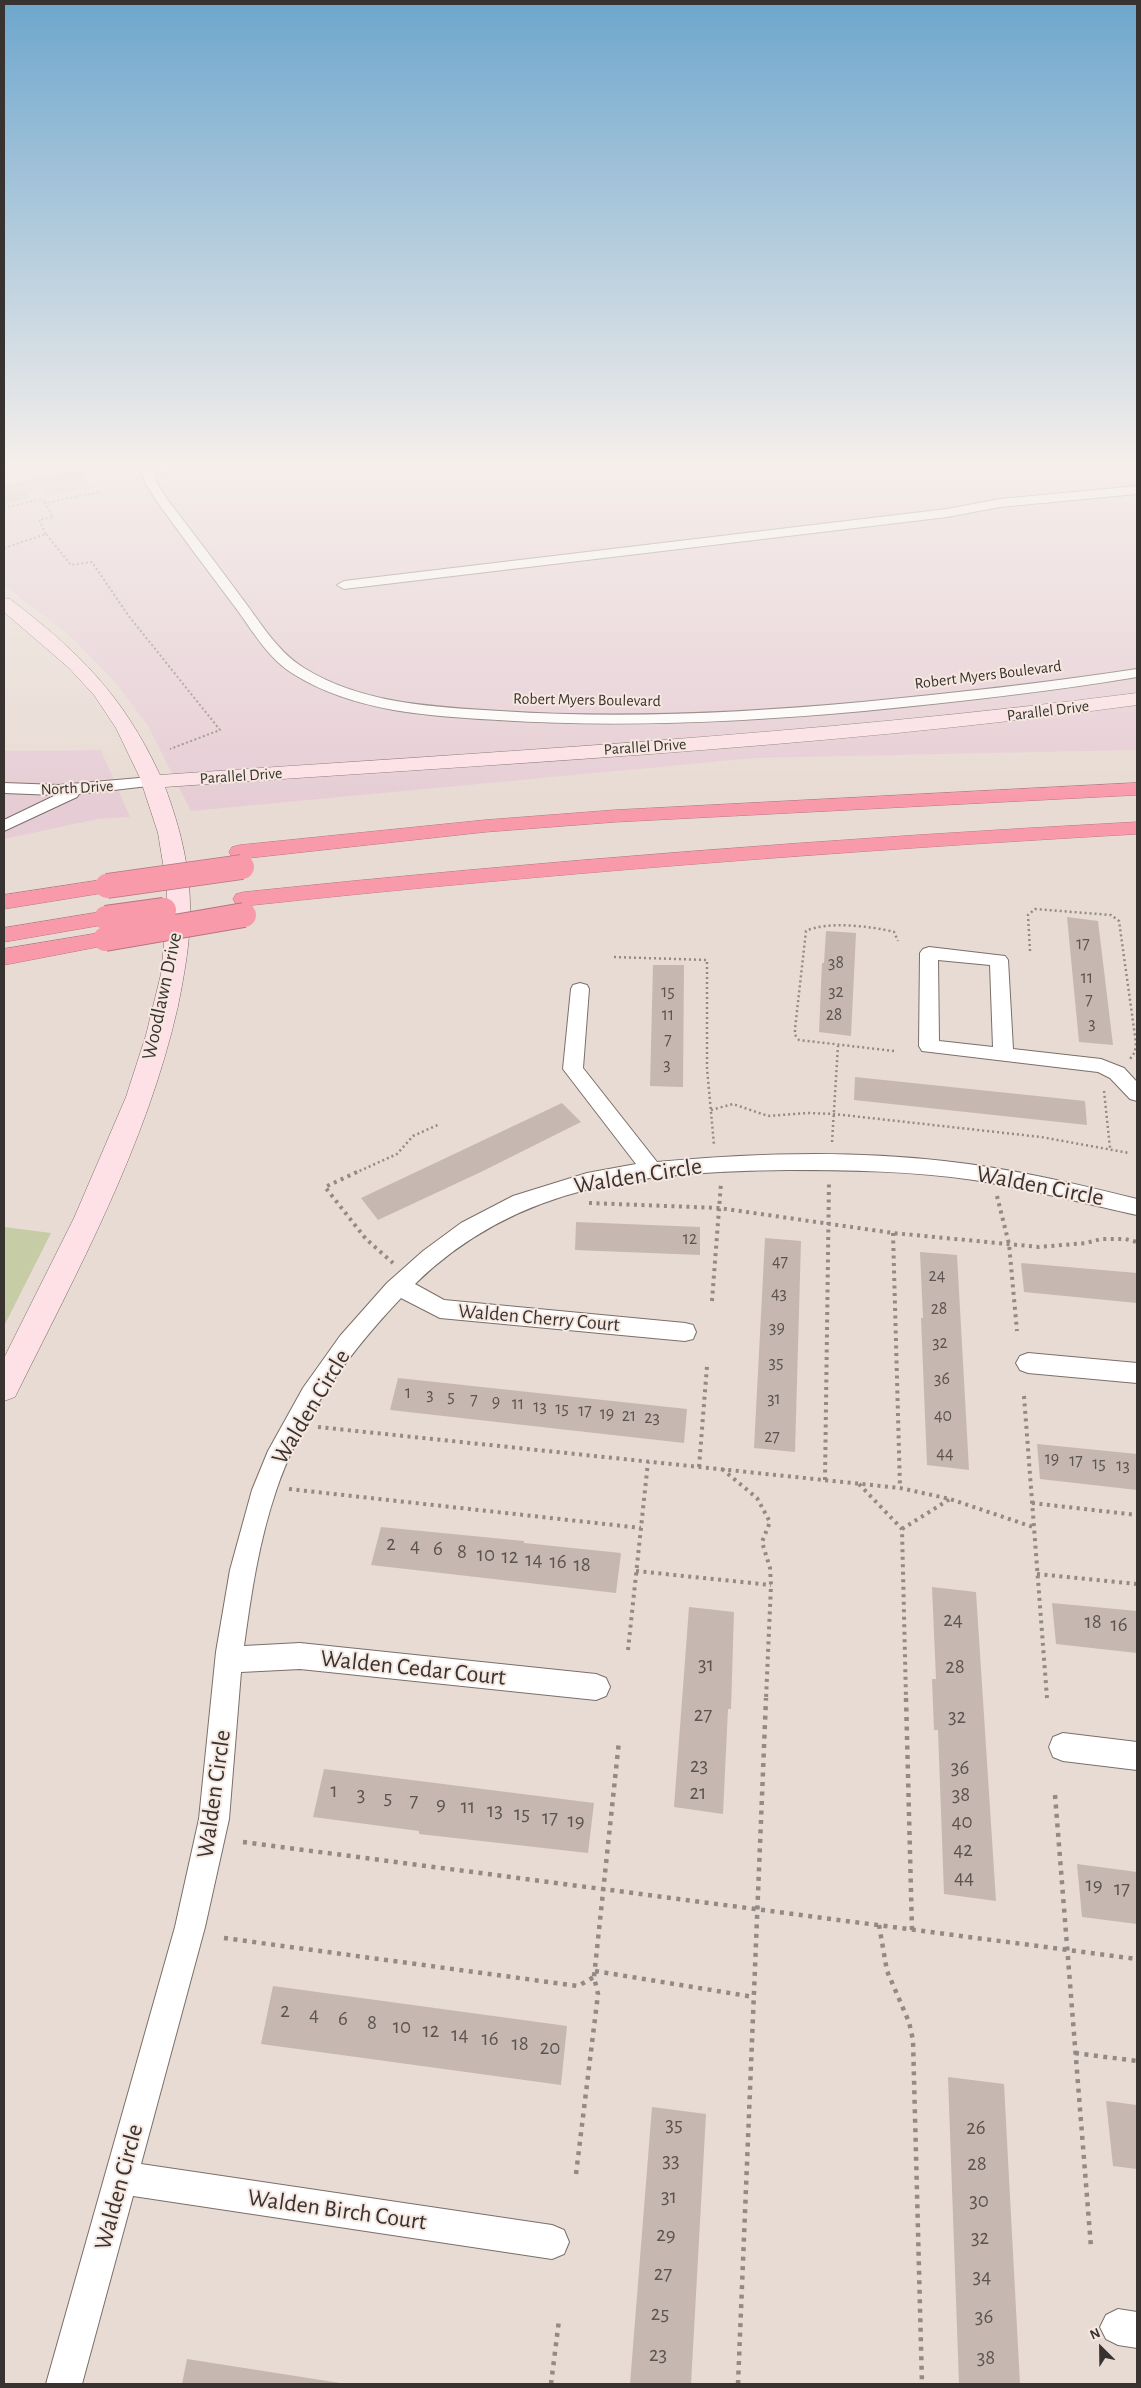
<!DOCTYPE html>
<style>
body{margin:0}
#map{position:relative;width:1141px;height:2388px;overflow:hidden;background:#e8dbd3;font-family:"Alegreya Sans",sans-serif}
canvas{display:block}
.frame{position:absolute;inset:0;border:5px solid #383330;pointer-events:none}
.north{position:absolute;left:1076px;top:2323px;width:50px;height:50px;-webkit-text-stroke:4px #f6e8e0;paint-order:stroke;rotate:337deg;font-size:14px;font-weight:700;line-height:20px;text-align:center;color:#383330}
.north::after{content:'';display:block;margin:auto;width:18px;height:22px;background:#383330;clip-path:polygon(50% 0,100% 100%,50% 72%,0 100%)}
</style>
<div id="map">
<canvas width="1141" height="2388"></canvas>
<div class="frame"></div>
<div class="north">N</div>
</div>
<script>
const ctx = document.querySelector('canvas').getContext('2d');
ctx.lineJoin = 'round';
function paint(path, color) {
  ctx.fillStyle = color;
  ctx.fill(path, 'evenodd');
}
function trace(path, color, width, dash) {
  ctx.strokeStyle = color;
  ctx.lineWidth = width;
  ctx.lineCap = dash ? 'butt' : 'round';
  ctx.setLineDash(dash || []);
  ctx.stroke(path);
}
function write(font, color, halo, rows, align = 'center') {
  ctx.font = font + ' "Alegreya Sans",sans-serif';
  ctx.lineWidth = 4;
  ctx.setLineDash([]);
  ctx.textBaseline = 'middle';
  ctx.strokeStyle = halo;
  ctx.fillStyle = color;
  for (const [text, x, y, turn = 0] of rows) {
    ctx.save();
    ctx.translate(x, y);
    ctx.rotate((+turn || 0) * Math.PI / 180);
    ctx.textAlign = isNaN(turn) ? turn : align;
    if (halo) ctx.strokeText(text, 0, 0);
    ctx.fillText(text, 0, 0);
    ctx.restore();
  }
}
const commercial = new Path2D(`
 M4 466H1137V750L755 758 191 811 148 726 116 683 71 637 4 585Z
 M101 750 130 817 98 819 4 839V751Z`);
const green = new Path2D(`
 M4 1227 51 1233 4 1326Z`);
const building = new Path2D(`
 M49 466H108V467L88 468V475L82 476 91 486 48 496 42 488 26 492 30 498 4 504V485L63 472 64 470 48 471Z
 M1067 917 1098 921 1113 1045 1079 1042Z
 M826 931 856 933 851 1036 819 1032 822 963H824Z
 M653 965H684L683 1087 650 1086Z
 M855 1077 1085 1101 1087 1125 854 1100Z
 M562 1103 581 1122 483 1171 378 1220 361 1198Z
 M576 1222 700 1227V1255L575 1250Z
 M765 1238 801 1241 795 1452 754 1448Z
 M920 1252 957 1255 969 1470 927 1465 921 1318H923Z
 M1021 1263 1137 1273V1303L1024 1292Z
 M398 1378 687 1409 684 1443 390 1410Z
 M1037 1444 1137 1454V1490L1040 1479Z
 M381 1527 524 1541V1543L621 1553 616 1593 371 1565Z
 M932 1587 976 1592 996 1901 944 1894 938 1730H934L932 1679H936Z
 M1052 1603 1137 1611V1653L1056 1644Z
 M689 1607 734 1612 731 1709H728L723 1814 674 1807Z
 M324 1769 594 1803 588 1853 419 1834V1831L313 1817Z
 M1077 1864 1137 1872V1924L1082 1917Z
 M273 1986 567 2026 561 2085 261 2044Z
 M948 2077 1004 2084 1020 2384H959Z
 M1106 2101 1137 2105V2169L1113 2166Z
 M652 2107 706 2114 691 2384H630Z
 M187 2359 340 2383V2384H182Z`);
const pathFar3 = new Path2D(`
 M4 508 42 499 45 503
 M46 534 39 520 53 517 45 503 102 492
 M4 548 46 534 71 565 92 562 128 615 220 730 170 749`);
const pathFar2 = new Path2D(`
 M1030 951 1028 915 1035 909 1111 915 1119 921 1136 1043 1135 1052 1130 1059
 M614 957 707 960V1068L714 1145
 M894 1051 799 1040 795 1035V1029L806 931C826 921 872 926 894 932L898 941
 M1104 1091 1110 1148
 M711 1110 733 1104 768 1116 807 1113 834 1114 1041 1137 1129 1153
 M832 1142 838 1046
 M355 1173 397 1154 413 1136 440 1124`);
const pathFar1 = new Path2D(`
 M357 1172 325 1187 366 1239 393 1263
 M997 1196 1009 1244 1017 1331
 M589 1203 719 1208 893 1233 1039 1247 1086 1243 1101 1239H1125L1137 1242
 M893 1233 900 1488
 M712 1301 721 1183
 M1024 1396 1047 1698
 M318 1427 900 1488 950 1499 1033 1527
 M699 1467 707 1366
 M722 1469 757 1498 770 1522 762 1542 770 1568 771 1585 766 1699
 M825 1480 829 1181
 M859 1484 902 1529 906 1699
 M289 1489 641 1528
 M1032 1503 1137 1515
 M902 1529 950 1499
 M636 1571 771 1585
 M1037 1574 1137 1584
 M628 1650 648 1462`);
const path = new Path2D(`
 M906 1698 912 1930
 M1055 1795 1091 2247
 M243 1842 1137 1959
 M879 1925 887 1971 909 2022 913 2040 922 2384
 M224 1938 578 1986 594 1977
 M595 1971 754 1997
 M1075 2053 1137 2061
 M576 2174 598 1994 594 1977 619 1741
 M551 2384 559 2320
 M738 2384 766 1698`);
const lane = new Path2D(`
 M147 470 195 466`);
const street = new Path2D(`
 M140 466H152L157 483 167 499C193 533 219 567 244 601 262 625 278 652 304 668 362 704 434 707 500 711 621 719 742 713 862 702 954 693 1046 683 1137 669V677C1047 692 956 702 864 711 742 722 620 728 498 720 430 716 355 712 295 675 268 659 253 631 235 607 209 572 183 538 158 503L145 483Z
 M1137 486V494L1000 507 947 517 344 589 337 585 344 581 947 509 1000 499Z
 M151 777 157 779 159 782 157 785 79 794 77 797 4 831V820L56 795 4 793V783L59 785Z
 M929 947 1005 956 1008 960 1013 1049 1101 1059 1124 1068 1137 1082V1101L1130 1099 1110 1078 1098 1072 922 1051 919 1046 920 953 923 949ZM938 960 990 965 993 1047 939 1041Z
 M580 983 587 985 589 989 583 1068 657 1162C752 1153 849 1150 944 1161 1009 1168 1073 1183 1137 1199V1215C1083 1203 1029 1189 974 1180 912 1171 851 1170 789 1170 649 1172 521 1181 415 1284L444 1300 685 1323 693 1325 696 1332 693 1339 685 1341 440 1318 401 1298C349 1353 300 1418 276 1491 259 1541 251 1594 244 1646L300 1643 596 1674 606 1678 610 1687 606 1696 596 1700 300 1669 241 1672 229 1819 205 1927 141 2164 552 2225 564 2230 569 2242 564 2254 552 2259 133 2196 82 2384H46L175 1927 199 1819 216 1652 230 1570 252 1490 268 1451 303 1388 340 1336 387 1283 423 1251 461 1223 513 1196 587 1173 636 1164 563 1069 571 989 573 985Z
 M1028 1353 1137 1363V1383L1028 1373 1020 1370 1016 1363 1020 1356Z
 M1063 1733 1137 1742V1770L1063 1761 1053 1757 1049 1747 1053 1737Z
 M1118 2309 1137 2312V2348L1118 2345 1106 2339 1100 2327 1106 2315Z`);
const secondary = new Path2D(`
 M4 598 10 599C79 652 123 695 160 775 486 752 813 735 1137 693V705C815 749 489 764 165 787 180 827 191 870 190 913 190 944 184 976 178 1006 147 1144 77 1272 15 1397L4 1401V1358L74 1218 126 1097 146 1035 161 974 167 914V888L158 833 140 778 116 728 94 695 69 668 4 612Z`);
const highway = new Path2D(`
 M1137 783V795L615 822 485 832 240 859 232 857 229 852 232 847 240 845 485 820 615 810Z
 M1137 822V834C839 851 541 874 244 906L236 904 233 899 236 894 244 892C541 861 839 838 1137 822Z
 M107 879 115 881 118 886 115 891 4 909V895Z
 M106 911 114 913 118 918 114 923 4 942V928Z
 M105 932 113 934 117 939 113 944 4 965V949Z`);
const highwayBridge = new Path2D(`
 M107 886 242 867
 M106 918 164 910
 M105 939 244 915`);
const farStreetnames = [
 ["Robert Myers Boulevard",988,675,-7],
 ["Robert Myers Boulevard",587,700,1],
 ["Parallel Drive",1048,711,-7],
 ["Parallel Drive",645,747,-4],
 ["Parallel Drive",241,776,-4],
 ["North Drive",77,788,-3]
];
const numberNames = [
 ["17",1083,944],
 ["38",836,963],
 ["11",1087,978],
 ["15",668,992],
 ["32",836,992],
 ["7",1089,1000],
 ["11",668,1015],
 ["28",834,1015],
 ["3",1092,1024],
 ["7",668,1040],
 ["3",667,1065],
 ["12",690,1239],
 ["47",780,1262],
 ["24",937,1276],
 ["43",779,1294],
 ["28",939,1309],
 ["39",777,1328],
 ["32",940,1343],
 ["35",776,1363],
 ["36",942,1379],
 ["1",408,1393],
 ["3",430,1395],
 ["5",451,1397],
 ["31",774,1399],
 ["7",474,1400],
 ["9",496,1402],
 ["11",518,1404],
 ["13",540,1407],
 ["15",562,1409],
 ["17",585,1411],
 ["19",607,1414],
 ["21",629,1416],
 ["40",943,1416],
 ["23",652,1418],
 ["27",772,1437],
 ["44",945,1454],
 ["19",1052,1459],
 ["17",1076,1461],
 ["15",1099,1464],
 ["13",1123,1466]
];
const streetNames = [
 ["Woodlawn Drive",162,996,-78],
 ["Walden Cherry Court",539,1318,5]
];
const nearNumbernames = [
 ["2",391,1544],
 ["4",415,1546],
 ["6",438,1549],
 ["8",462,1552],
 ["10",486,1555],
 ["12",510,1557],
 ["14",534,1560],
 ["16",558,1562],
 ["18",582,1565],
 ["24",953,1620],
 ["18",1093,1622],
 ["16",1119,1625],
 ["31",706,1665],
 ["28",955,1667],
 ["27",703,1715],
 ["32",957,1717],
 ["23",699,1766],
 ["36",960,1768],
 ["1",334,1791],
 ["21",698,1793],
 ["3",361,1795],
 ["38",961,1795],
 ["5",388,1798],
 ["7",414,1801],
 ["9",441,1804],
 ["11",468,1807],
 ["13",495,1811],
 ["15",522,1814],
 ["17",550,1818],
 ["19",576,1821],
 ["40",962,1822],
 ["42",963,1850],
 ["44",964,1878],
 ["19",1094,1885],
 ["17",1122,1889],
 ["2",285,2011],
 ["4",314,2015],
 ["6",343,2019],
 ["8",372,2023],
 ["10",402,2027],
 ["12",431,2031],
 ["14",460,2035],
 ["16",490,2039],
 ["18",520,2044],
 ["20",550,2048],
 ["35",674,2125],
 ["26",976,2128],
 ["33",671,2161],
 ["28",977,2164],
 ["31",669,2197],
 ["30",979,2201],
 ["29",666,2235],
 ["32",980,2238],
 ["27",663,2274],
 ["34",982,2277],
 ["25",660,2314],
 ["36",984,2317],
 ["23",658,2355],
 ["38",986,2358]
];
const nearStreetnames = [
 ["Walden Circle",638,1176,-9],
 ["Walden Circle",1040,1186,11],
 ["Walden Circle",311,1407,-59],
 ["Walden Cedar Court",413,1668,6],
 ["Walden Circle",214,1794,-82],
 ["Walden Circle",119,2187,-75],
 ["Walden Birch Court",337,2210,8]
];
paint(commercial, '#e6cdd5');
paint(green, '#c5cca6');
paint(building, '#c6b8b1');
trace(lane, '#7b6f68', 8);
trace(street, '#7b6f68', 2);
trace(secondary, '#7b6f68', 1);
trace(highway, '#b57680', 1);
trace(pathFar3, '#938a85', 2, [2, 2.5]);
trace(pathFar2, '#938a85', 2.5, [2, 3]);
trace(pathFar1, '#938a85', 4, [3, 4.5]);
trace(path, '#938a85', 4.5, [4, 5.5]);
trace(lane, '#fff', 7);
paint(street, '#fff');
paint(secondary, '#fde1e6');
paint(highway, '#f99aab');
trace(highwayBridge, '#b57680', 26, []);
trace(highwayBridge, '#f99aab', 24);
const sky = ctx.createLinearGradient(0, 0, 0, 800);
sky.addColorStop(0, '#6da6cd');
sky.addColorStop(0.58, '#f5efeb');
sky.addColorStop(1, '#f5efeb00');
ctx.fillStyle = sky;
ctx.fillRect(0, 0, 1141, 800);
write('16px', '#383330', '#f6e8e0', farStreetnames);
write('18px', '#5c5450', null, numberNames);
write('20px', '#383330', '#f6e8e0', streetNames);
write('21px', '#5c5450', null, nearNumbernames);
write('24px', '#383330', '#f6e8e0', nearStreetnames);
</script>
